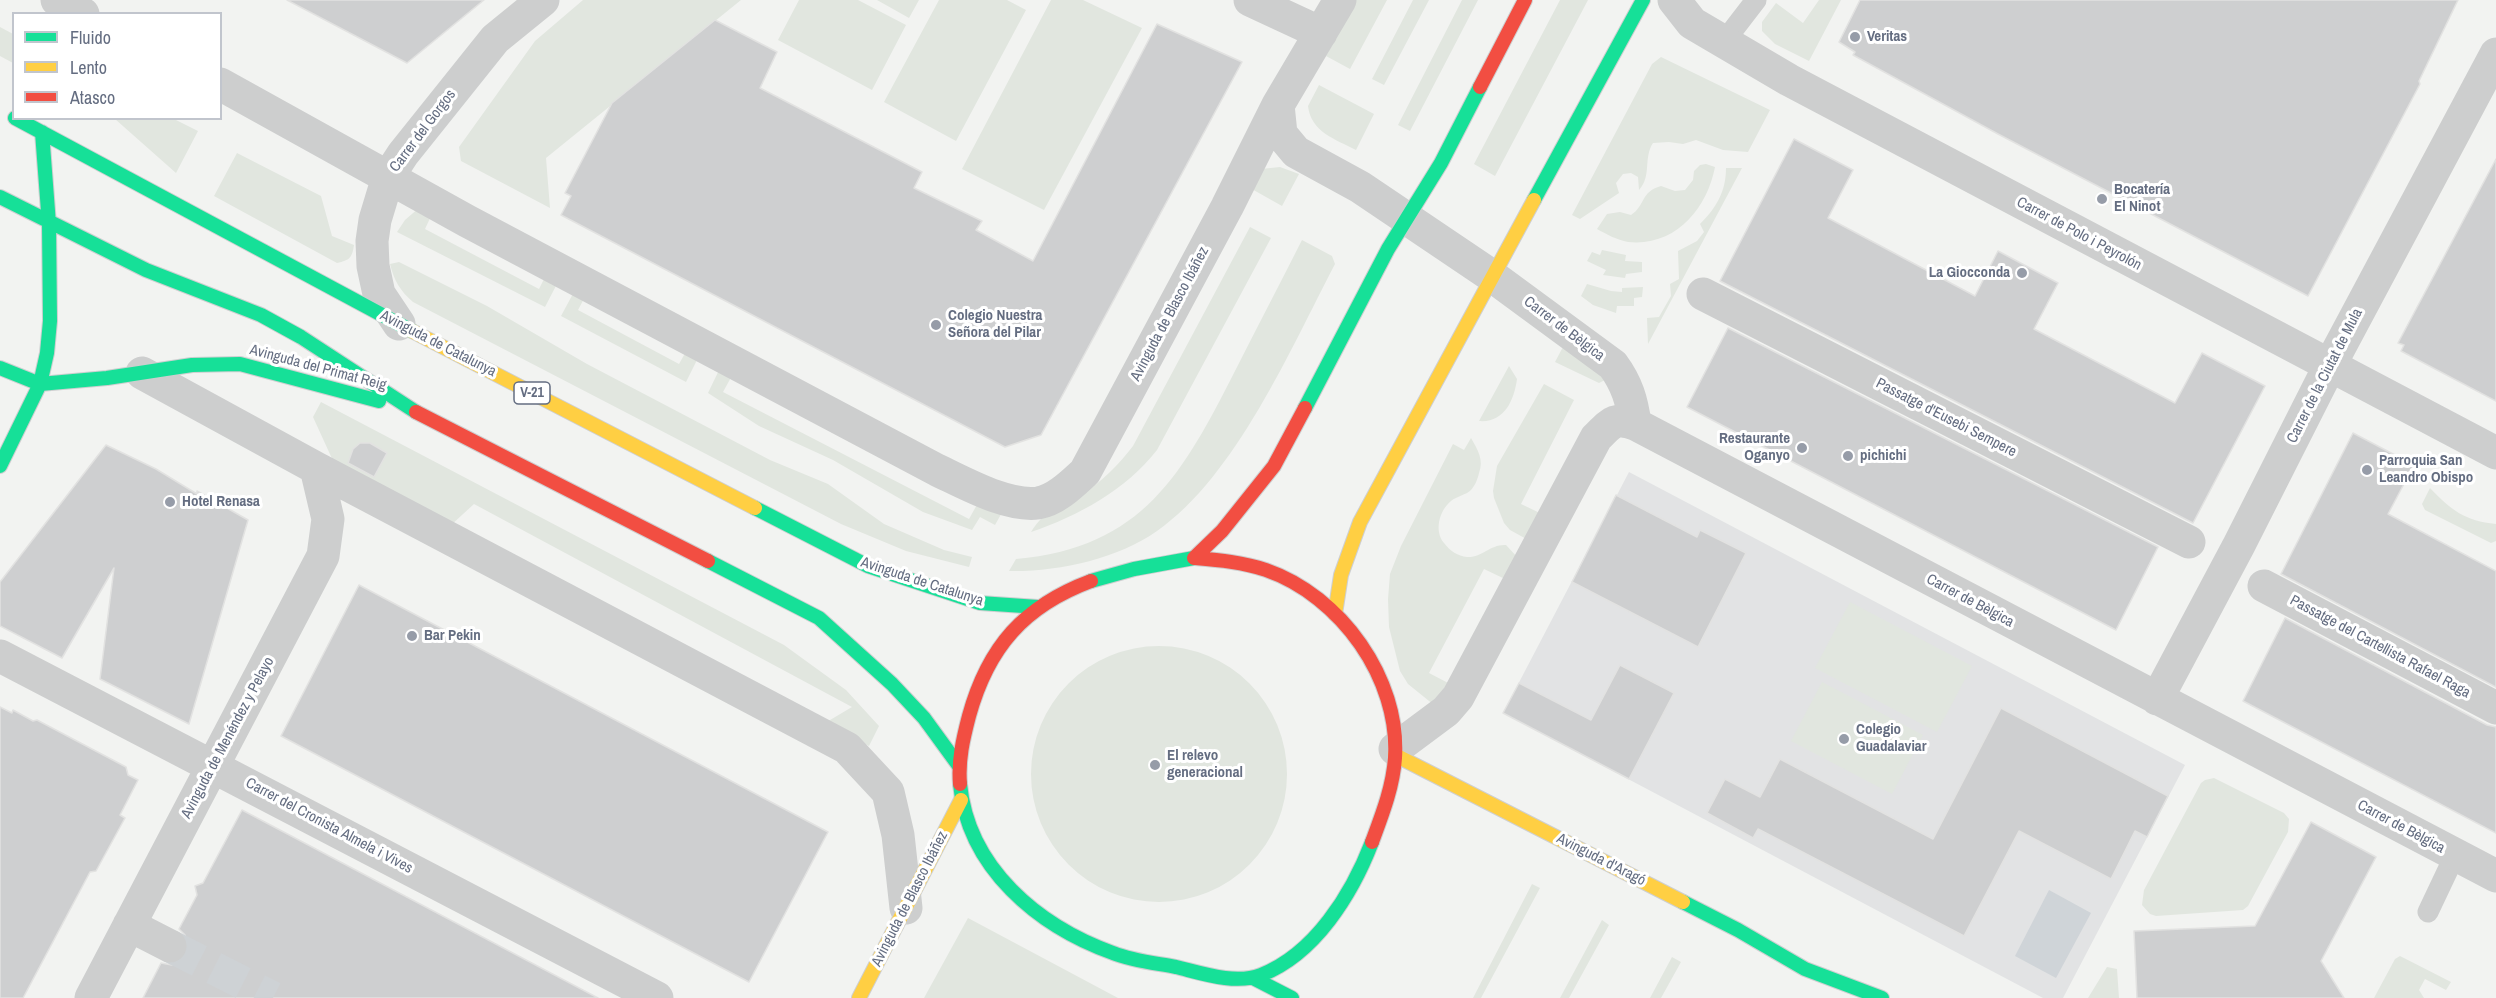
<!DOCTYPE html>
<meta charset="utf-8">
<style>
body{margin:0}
#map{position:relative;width:2496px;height:998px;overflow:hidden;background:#f2f3f1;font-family:"Archivo Narrow",sans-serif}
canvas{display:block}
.legend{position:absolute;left:12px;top:12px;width:210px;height:108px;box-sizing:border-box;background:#fff;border:2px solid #c1c5cd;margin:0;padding:8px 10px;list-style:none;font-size:18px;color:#646d81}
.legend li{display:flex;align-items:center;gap:12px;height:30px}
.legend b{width:30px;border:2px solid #c1c5cd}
</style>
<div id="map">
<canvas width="2496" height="998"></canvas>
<ul class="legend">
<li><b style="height:8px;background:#16e098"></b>Fluido</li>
<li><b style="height:8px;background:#ffcf43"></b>Lento</li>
<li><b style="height:8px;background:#f24e42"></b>Atasco</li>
</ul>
</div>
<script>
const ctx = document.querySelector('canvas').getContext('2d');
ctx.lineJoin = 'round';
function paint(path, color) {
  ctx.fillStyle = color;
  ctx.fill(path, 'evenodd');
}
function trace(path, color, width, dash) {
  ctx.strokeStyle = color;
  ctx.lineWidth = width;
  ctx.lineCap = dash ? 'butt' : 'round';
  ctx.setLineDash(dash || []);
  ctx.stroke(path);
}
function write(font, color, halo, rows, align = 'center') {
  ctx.font = font + ' "Archivo Narrow",sans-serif';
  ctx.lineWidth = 6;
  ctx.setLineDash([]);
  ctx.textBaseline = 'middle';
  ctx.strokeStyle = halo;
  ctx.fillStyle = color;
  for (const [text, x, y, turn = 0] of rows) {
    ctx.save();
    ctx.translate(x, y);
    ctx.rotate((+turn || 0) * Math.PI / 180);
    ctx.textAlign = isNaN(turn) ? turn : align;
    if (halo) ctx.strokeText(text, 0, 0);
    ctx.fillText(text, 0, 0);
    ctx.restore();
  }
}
const built = new Path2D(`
 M1629 472 2185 765 2063 998H2043L1503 713Z`);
const green = new Path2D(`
 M583 0H741L546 158 550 208 461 161 459 147 535 41Z
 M799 0H858L906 25 872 90 778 40Z
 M877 0H919L909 18Z
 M939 0H1007L1026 10 956 141 884 102Z
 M1051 0H1083L1142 28 1044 210 962 169Z
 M1356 0H1387L1350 69 1326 56Z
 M1413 0H1429L1384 85 1372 79Z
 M1462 0H1478L1410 131 1398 125Z
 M1560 0H1588L1495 176 1474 164Z
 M1819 0H1841L1809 61 1775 44 1762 31V22L1776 3 1803 23Z
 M0 27 13 34V63L0 56Z
 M1661 57 1770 110 1748 152 1723 150 1696 140 1683 144 1669 142 1653 143C1643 158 1652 176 1639 190L1638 177 1631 173 1623 174 1616 183 1619 193 1580 219 1572 215 1652 64Z
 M1319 85 1374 114 1356 150C1335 139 1311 132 1308 106Z
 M115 119H174L198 131 176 173Z
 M237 153 321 196 332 236 354 245C352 258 350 260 337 263L214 196Z
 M1706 164 1715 167C1707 209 1675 247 1628 242 1617 240 1606 234 1597 229L1607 214 1620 212 1631 215C1646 205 1640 192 1661 186L1675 191 1685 190 1693 180 1694 171 1700 165Z
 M1280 167 1299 174 1282 206 1250 188 1261 169Z
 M1726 168H1742L1648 344 1647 318 1659 317 1671 296 1670 284 1679 279 1678 251 1697 241 1704 232 1700 224C1716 208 1726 192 1726 168Z
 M420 207 432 214 425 229 539 289 547 273 559 280 545 307 397 232 405 220Z
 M1250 227 1271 238 1157 450C1126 490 1078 516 1031 532 1046 508 1060 508 1082 494 1102 482 1119 464 1133 446Z
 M1302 240 1332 256 1335 264C1291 348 1236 476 1157 531 1117 559 1058 572 1009 571L1016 559C1143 548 1183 473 1235 371 1257 327 1280 284 1302 240Z
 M1602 250 1626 255 1625 261 1642 262V272L1626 274 1625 278 1603 275 1606 270 1587 261 1592 252 1600 255Z
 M399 262 487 306 587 364 770 460 828 484 884 524 944 550 972 557 969 567 906 551 841 524 413 302C400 291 394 280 390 264Z
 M1587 284 1611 291 1622 292V288L1643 287 1642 297 1634 298V306H1617L1616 313 1593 305 1581 296Z
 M575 290 586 295 578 310 679 364 688 348 700 354 686 382 561 316Z
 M1564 345 1607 379 1599 383 1555 362Z
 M721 366 734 372 723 392 969 519 979 501 1004 509 995 525 980 517 972 530 923 512 833 460 759 426 708 393Z
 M1509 366 1517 379C1514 401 1504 423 1479 421Z
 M1544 384 1574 400 1521 504 1544 515 1530 541 1510 530 1504 523 1494 498 1493 491 1497 466Z
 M321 402 784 645 846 690 879 726 869 746 825 723 852 707 474 504 450 526 334 463 313 417Z
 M1471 438C1478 450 1484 460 1479 473 1478 478 1475 486 1471 490 1466 495 1457 496 1451 501 1439 511 1434 531 1444 543 1450 551 1458 556 1467 557 1482 558 1490 544 1506 545L1519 559 1507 580 1484 569 1429 673 1452 685 1434 705 1408 684 1400 671 1389 627 1388 599 1390 574 1401 546 1453 444 1464 450Z
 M2430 488C2451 510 2465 521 2496 524V541L2491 543 2425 510 2422 504Z
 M1850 602 1972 666 1937 732 1815 668Z
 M1031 774a128 128 0 1 1 256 0a128 128 0 1 1-256 0Z
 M1822 682 1923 735 1892 794 1791 741Z
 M2214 778 2284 813 2289 819 2288 832 2248 906 2243 910 2156 916 2150 914 2142 905 2144 890 2201 783 2205 780Z
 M1532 884 1540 888 1481 998H1473Z
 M968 918 1118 998H924Z
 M1602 920 1609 925 1569 998H1560Z
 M2400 956 2451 982 2446 990 2425 979 2419 990 2424 998H2374L2395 959Z
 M1672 957 1681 962 1661 998H1650Z
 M2107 967 2117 969 2119 998H2088Z`);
const water = new Path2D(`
 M2049 890 2091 913 2056 978 2015 956Z`);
const building = new Path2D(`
 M287 0H484L407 63Z
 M1860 0H2458L2419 81 2420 84 2308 296 1998 134 1853 55 1855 52 1839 42Z
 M715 20 777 52 760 88 922 172 914 188 982 221 976 230 1033 261 1157 24 1242 62 1041 435 1005 447 561 215 571 196 565 193 612 103Z
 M1794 139 1853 170 1828 218 1975 296 1998 251 2058 283 2034 329 2175 403 2202 353 2265 386 2193 523 1720 281Z
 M2496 159V401L2401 351 2404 345 2398 343Z
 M1728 328 2158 547 2116 630 1687 407Z
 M2353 433 2414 465 2388 514 2496 571V687L2281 574Z
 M360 443H370L387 453 374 477 348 463 353 449Z
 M106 445 156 469 197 494V491L248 520 189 724 100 679 114 568 62 658 0 626V582Z
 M1616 495 1697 537 1700 530 1746 553 1698 647 1572 582Z
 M359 585 828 832 749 982 281 736Z
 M2285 618 2487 725 2496 727V833L2243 701Z
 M1620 665 1674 693 1629 779 1503 713 1519 683 1591 720Z
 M0 707 12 713 13 710 33 721 37 720 126 767 128 775 138 780 120 815 125 818 96 871 90 872 23 998H0Z
 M2001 708 2168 796 2147 837 2135 831 2111 879 2019 831 1964 936 1758 829 1753 838 1707 813 1725 779 1760 797 1780 759 1933 839Z
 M242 810 598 998H143L161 963 172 965 180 962 186 955 189 944 185 935 179 929 197 895 195 886 203 883Z
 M2311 822 2376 857 2321 961 2344 998H2137L2134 931 2255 926Z`);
const streetTunnel = new Path2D(`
 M170 946 273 998`);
const lane = new Path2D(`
 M1723 43 1756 0
 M2428 912 2455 855`);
const street = new Path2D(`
 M57 0 83 14
 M1250 0 1321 33
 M1674 0 1692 23 1789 80 2496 453
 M220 84 467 221 937 470C965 483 1007 507 1038 503 1056 500 1072 484 1085 472L1227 207 1278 105 1340 0
 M1278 105 1281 134 1296 152 1360 187 1406 218 1492 276 1613 365C1627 384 1632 401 1635 424L2496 876
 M1703 294 2189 542
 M399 324 379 294 373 266 372 241 375 220 388 177 403 154 495 39 543 0
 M142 373 316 468 847 748 888 792 898 835 906 908
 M2264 586 2496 708
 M0 656 657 998
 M2157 699 2239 545 2329 367 2496 54
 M1395 749 1446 711 1458 697 1596 438C1611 423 1614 417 1635 424
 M129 925 170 946
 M91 998 323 556 328 519 316 468`);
const fast = new Path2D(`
 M15 118 412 331
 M0 197 146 270 261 315 301 337 416 412
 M1534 200 1643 0
 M0 368 40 384 107 378 192 365 240 364 379 401
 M1305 408 1388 249 1441 163 1480 87
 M0 466 40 384 47 353 50 321 49 224 42 132
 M755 508 868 566 980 603 1038 607
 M708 561 819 618 892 684 924 718 959 766
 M1091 581 1134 569 1194 558
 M960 784C968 868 1038 926 1113 953 1133 961 1155 963 1176 967 1201 973 1235 985 1261 975 1315 954 1352 894 1372 842
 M1683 902 1738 930 1805 969 1882 998
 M1253 978 1292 998`);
const slow = new Path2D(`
 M412 331 755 508
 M1335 614 1341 575 1360 522 1534 200
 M1395 755 1683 902
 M859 998 961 800`);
const jam = new Path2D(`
 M1480 87 1525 0
 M416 412 708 561
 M1194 558C1218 560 1243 562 1266 570 1341 596 1400 679 1395 758 1393 787 1382 815 1372 842
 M1194 558 1222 531 1274 466 1305 408
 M960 784C958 760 963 739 969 716 988 647 1024 606 1091 581`);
const markers = [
 [1855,37,6,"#969ca8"],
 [2102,199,6,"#969ca8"],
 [2022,273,6,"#969ca8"],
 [936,325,6,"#969ca8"],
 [1802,448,6,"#969ca8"],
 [1848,456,6,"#969ca8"],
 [2367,470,6,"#969ca8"],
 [170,502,6,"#969ca8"],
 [412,636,6,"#969ca8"],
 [1844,739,6,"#969ca8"],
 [1155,765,6,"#969ca8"]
];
const shields = [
 [532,393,36]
];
const shieldNames = [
 ["V-21",532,393]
];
const poiNames = [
 ["Veritas",1867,37],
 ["Bocatería",2114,190],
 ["El Ninot",2114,207],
 ["La Giocconda",2010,273,"right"],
 ["Colegio Nuestra",948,316],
 ["Señora del Pilar",948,333],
 ["Restaurante",1790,439,"right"],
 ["Oganyo",1790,456,"right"],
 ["pichichi",1860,456],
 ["Parroquia San",2379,461],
 ["Leandro Obispo",2379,478],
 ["Hotel Renasa",182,502],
 ["Bar Pekin",424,636],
 ["Colegio",1856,730],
 ["Guadalaviar",1856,747],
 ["El relevo",1167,756],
 ["generacional",1167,773]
];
const streetNames = [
 ["Carrer del Gorgos",423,131,-53],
 ["Carrer de Polo i Peyrolón",2079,234,28],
 ["Avinguda de Blasco Ibáñez",1170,314,-62],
 ["Carrer de Bèlgica",1564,329,37],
 ["Avinguda de Catalunya",438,344,27],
 ["Avinguda del Primat Reig",318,368,15],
 ["Carrer de la Ciutat de Mula",2325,376,-63],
 ["Passatge d'Eusebi Sempere",1946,418,27],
 ["Avinguda de Catalunya",922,582,18],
 ["Carrer de Bèlgica",1970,601,28],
 ["Passatge del Cartellista Rafael Raga",2380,647,28],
 ["Avinguda de Menéndez y Pelayo",228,738,-62],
 ["Carrer del Cronista Almela i Vives",329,826,28],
 ["Carrer de Bèlgica",2401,827,28],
 ["Avinguda d'Aragó",1601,860,27],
 ["Avinguda de Blasco Ibáñez",910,899,-63]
];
paint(built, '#e2e3e4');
paint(green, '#e1e6df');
paint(water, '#cfd4d8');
paint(building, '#cecfd0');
trace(building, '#e2e2e1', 1.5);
trace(streetTunnel, '#ced2d5', 33, [33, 16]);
trace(fast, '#cecfd0', 16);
trace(slow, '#cecfd0', 16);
trace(jam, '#cecfd0', 16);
trace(lane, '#cdcece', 21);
trace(street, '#cdcece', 33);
trace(fast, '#16e098', 14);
trace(slow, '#ffcf43', 14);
trace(jam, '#f24e42', 14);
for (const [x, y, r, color] of markers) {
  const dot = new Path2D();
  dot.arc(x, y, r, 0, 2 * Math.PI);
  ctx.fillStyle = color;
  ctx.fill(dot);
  trace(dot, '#fff', 2);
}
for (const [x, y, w] of shields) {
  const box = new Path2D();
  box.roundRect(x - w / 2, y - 11, w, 22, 4.5);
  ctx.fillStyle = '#fff';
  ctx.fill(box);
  trace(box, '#646d81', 1.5);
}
write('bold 14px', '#646d81', null, shieldNames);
write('bold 15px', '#646d81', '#fff', poiNames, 'left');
write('15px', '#646d81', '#fff', streetNames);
</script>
